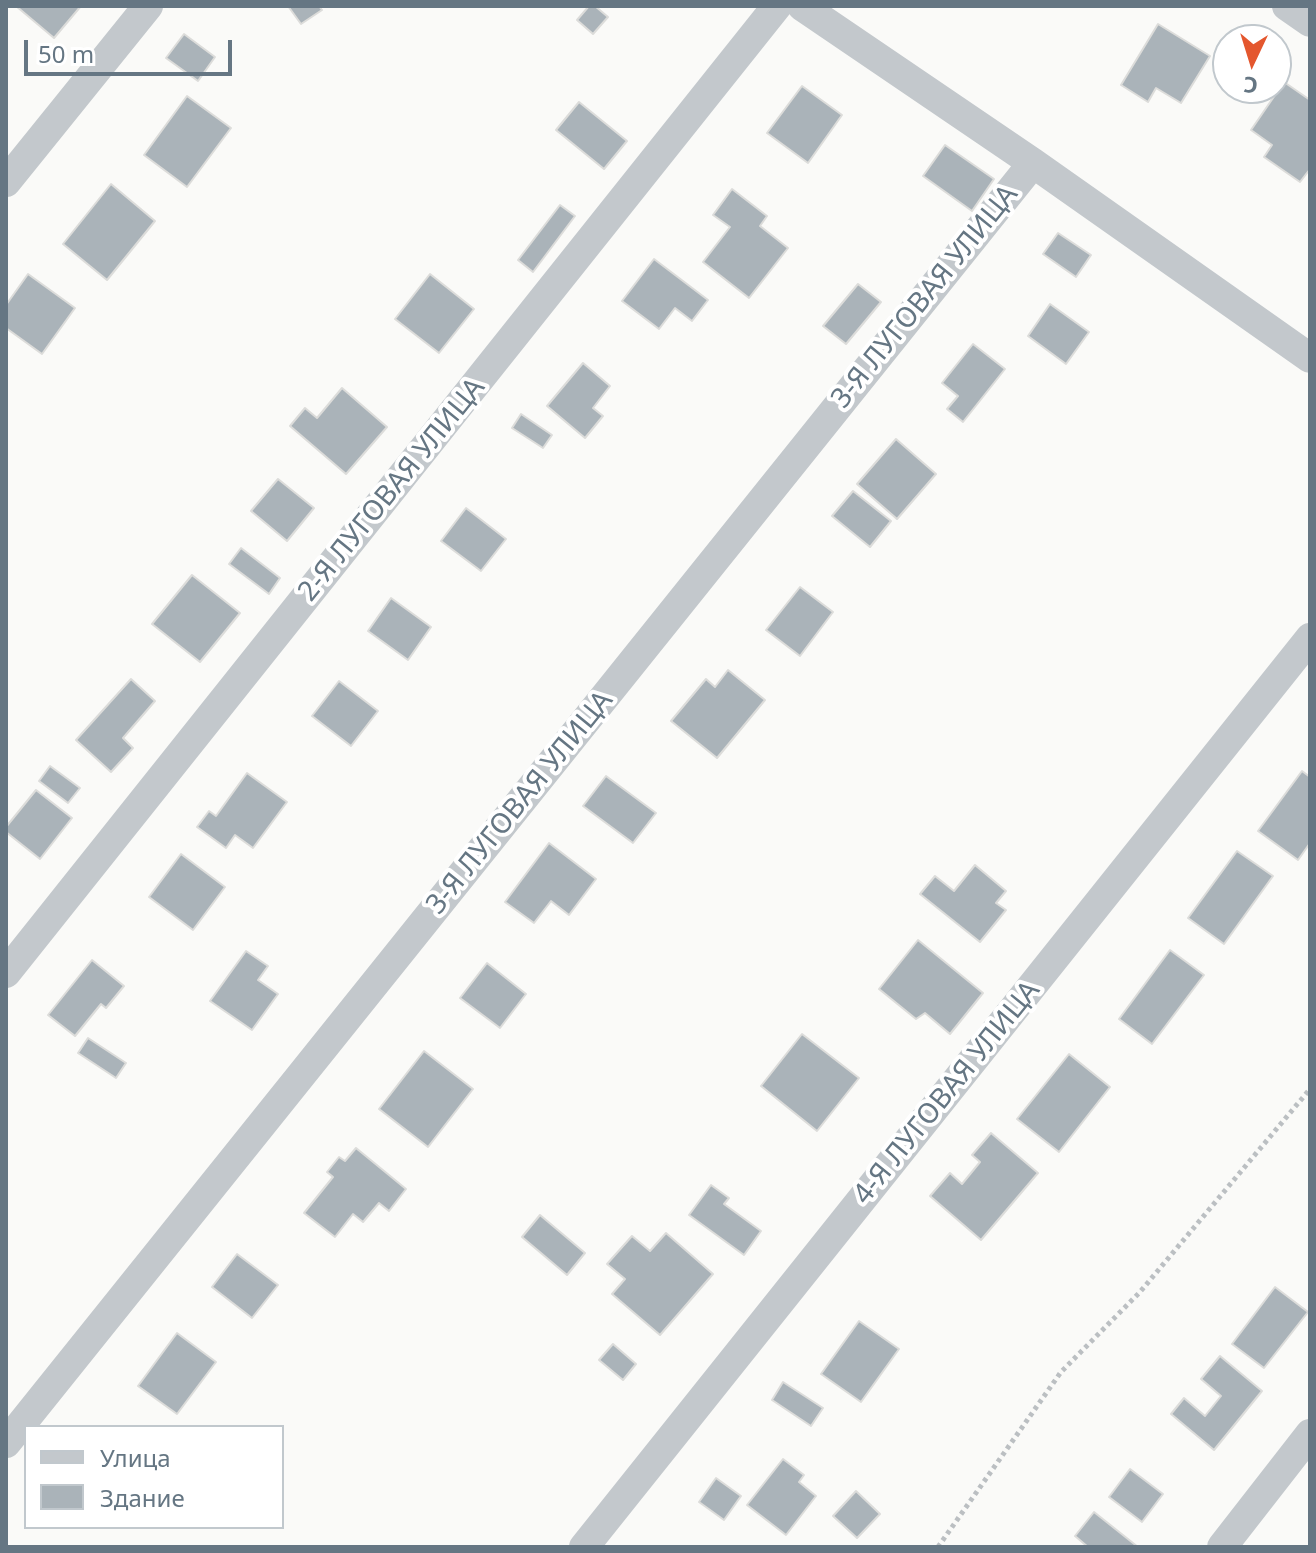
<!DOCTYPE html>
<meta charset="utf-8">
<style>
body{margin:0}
#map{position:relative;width:1316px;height:1553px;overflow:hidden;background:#fafaf8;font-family:"Noto Sans",sans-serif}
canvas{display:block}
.frame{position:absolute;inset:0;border:8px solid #657683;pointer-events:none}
.legend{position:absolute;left:24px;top:1425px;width:260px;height:104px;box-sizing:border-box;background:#fff;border:2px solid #c1c8cd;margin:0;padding:10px 14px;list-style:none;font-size:24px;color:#657683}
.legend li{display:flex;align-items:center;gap:16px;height:40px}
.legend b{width:40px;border:2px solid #c1c8cd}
.north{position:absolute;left:1212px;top:24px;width:80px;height:80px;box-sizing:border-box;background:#fff;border:2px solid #c1c8cd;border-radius:50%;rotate:184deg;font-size:22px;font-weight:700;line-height:32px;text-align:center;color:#657683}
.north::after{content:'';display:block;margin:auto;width:28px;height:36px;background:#e4572e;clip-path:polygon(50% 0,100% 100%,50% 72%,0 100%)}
.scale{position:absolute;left:24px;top:40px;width:208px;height:36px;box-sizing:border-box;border:4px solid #657683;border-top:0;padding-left:10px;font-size:24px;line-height:28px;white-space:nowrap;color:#657683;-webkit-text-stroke:6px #fff;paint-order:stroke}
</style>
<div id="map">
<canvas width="1316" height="1553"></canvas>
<div class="frame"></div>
<ul class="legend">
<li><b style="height:10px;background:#c3c8cc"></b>Улица</li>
<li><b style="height:22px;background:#aab3b9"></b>Здание</li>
</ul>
<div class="north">С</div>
<div class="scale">50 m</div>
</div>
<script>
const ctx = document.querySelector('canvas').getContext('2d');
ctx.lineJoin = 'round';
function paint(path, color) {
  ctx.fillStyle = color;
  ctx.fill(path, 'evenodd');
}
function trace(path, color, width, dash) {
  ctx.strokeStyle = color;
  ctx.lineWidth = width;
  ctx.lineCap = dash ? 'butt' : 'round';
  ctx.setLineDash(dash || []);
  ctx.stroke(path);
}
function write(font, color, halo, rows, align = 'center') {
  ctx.font = font + ' "Noto Sans",sans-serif';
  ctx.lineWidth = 8;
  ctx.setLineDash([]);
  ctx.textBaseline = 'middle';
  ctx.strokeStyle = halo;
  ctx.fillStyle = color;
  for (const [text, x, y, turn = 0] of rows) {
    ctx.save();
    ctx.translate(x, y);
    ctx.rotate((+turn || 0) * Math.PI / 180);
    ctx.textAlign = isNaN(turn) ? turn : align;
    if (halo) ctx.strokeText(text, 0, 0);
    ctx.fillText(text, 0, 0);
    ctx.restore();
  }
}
const building = new Path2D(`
 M16 6H81L54 38Z
 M288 6H319L322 10 301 24Z
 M589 6H595L608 17 593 34 577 20Z
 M1158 24 1210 56 1181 103 1156 88 1148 102 1121 85Z
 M184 34 215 57 198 81 166 58Z
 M1284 82 1310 100V169L1300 182 1264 157 1272 145 1251 130Z
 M802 86 842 115 808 163 767 133Z
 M187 96 231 128 187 187 144 155Z
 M579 102 627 141 604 169 556 130Z
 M945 145 994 179 972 211 923 176Z
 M111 184 155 221 107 280 63 244Z
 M732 189 767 216 760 226 788 248 749 298 703 262 730 227 713 215Z
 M560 205 575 216 533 272 518 260Z
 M1058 233 1091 255 1076 277 1043 254Z
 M654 259 708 300 692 321 675 308 659 329 622 301Z
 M28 274 75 308 42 354 6 328V305Z
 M430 274 474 309 439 353 395 319Z
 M858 284 881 302 846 344 823 326Z
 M1050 304 1089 332 1066 364 1028 336Z
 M973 344 1005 369 963 422 947 409 958 396 942 383Z
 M583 363 610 386 593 408 603 416 585 438 547 406Z
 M342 388 387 427 346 474 290 426 305 408 317 418Z
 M521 414 552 435 543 448 512 428Z
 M896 439 936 474 897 519 857 484Z
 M278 479 314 508 287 541 251 511Z
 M853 491 891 521 870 547 832 516Z
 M466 508 506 539 481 571 441 541Z
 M241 548 280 578 269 594 229 564Z
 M192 575 240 613 200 662 152 624Z
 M800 587 833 612 800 656 766 630Z
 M391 598 431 627 408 660 368 631Z
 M728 670 765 700 717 758 671 721 706 679 715 687Z
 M131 679 155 701 123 738 133 748 111 772 76 740Z
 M339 681 378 711 351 746 312 716Z
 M50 766 80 788 68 803 39 781Z
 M1302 771 1310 777V843L1298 860 1258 831Z
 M247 773 287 802 253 848 235 835 226 848 197 827 209 811 216 816Z
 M606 776 656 813 633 843 583 806Z
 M36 790 72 818 40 859 6 832V827Z
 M549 843 596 879 569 915 551 901 534 923 505 902Z
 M1237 851 1273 876 1224 944 1188 918Z
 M181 854 225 887 193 930 149 897Z
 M975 865 1006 891 996 903 1006 910 980 942 920 894 935 876 954 891Z
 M918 940 983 993 950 1034 925 1013 916 1019 879 989Z
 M1170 950 1204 975 1152 1044 1119 1019Z
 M246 951 268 966 258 980 278 994 252 1030 210 1001Z
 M92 960 124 986 106 1008 101 1004 75 1036 48 1015Z
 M487 963 526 994 500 1028 460 998Z
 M802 1034 859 1078 817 1131 761 1086Z
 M88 1038 126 1063 116 1078 78 1053Z
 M424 1051 473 1089 428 1147 379 1109Z
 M1069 1054 1110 1087 1059 1152 1017 1119Z
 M991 1133 1038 1173 981 1240 930 1196 950 1173 962 1184 980 1162 972 1155Z
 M356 1148 406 1189 389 1211 379 1203 363 1222 353 1214 335 1237 304 1213 333 1177 327 1172 339 1157 345 1161Z
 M711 1185 729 1198 724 1204 761 1231 744 1255 689 1215Z
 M540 1215 585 1253 567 1275 522 1237Z
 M666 1233 713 1274 660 1335 612 1294 625 1279 607 1264 632 1236 650 1251Z
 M237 1254 278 1285 252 1318 212 1287Z
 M1275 1287 1308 1312 1264 1368 1232 1344Z
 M859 1321 899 1349 861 1402 821 1374Z
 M177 1333 216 1362 177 1414 138 1386Z
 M613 1344 636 1364 623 1380 599 1360Z
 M1220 1356 1262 1391 1214 1450 1171 1414 1184 1398 1205 1416 1221 1396 1201 1379Z
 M783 1382 823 1408 811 1426 772 1400Z
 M783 1459 804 1475 799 1482 816 1496 786 1535 747 1505Z
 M1130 1469 1163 1494 1142 1522 1109 1497Z
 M716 1478 741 1496 724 1520 699 1502Z
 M856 1491 880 1514 857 1538 833 1516Z
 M1094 1512 1138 1547H1088L1075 1536Z`);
const path = new Path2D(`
 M938 1547 1061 1372 1140 1292 1310 1089`);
const minor = new Path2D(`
 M802 6 1033 163 1310 358
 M1287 6 1310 22
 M6 182 148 6
 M6 973 777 6
 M6 1443 1033 163
 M584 1547 1310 638
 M1222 1547 1310 1434`);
const streetNames = [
 ["3-Я ЛУГОВАЯ УЛИЦА",925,297,-51],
 ["2-Я ЛУГОВАЯ УЛИЦА",392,490,-51],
 ["3-Я ЛУГОВАЯ УЛИЦА",520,803,-51],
 ["4-Я ЛУГОВАЯ УЛИЦА",947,1093,-51]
];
paint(building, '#aab3b9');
trace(building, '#dcdcda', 2);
trace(path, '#bbbfc2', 5, [4, 4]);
trace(minor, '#c3c8cc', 30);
write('28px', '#657683', '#fff', streetNames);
</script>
